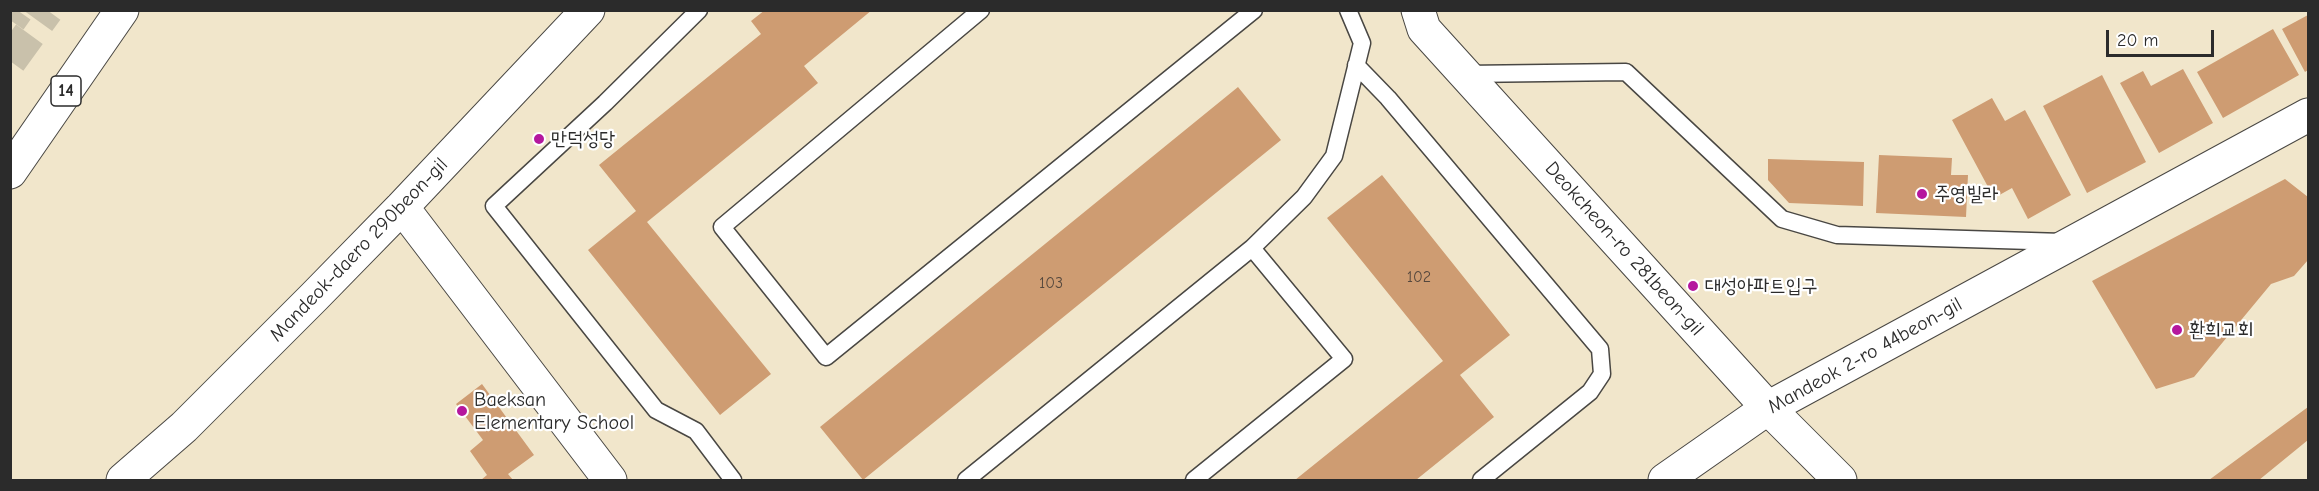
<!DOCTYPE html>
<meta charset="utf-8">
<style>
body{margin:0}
#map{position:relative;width:2319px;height:491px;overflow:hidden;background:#f1e6cb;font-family:"Comic Neue",sans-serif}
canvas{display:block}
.frame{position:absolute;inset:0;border:12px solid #2b2b2b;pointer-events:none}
.scale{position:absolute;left:2106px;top:30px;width:108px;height:27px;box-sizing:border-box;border:3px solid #2b2b2b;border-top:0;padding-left:8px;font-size:18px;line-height:21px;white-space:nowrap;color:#2b2b2b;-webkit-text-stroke:4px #fff;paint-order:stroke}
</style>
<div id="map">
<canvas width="2319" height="491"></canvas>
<div class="frame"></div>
<div class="scale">20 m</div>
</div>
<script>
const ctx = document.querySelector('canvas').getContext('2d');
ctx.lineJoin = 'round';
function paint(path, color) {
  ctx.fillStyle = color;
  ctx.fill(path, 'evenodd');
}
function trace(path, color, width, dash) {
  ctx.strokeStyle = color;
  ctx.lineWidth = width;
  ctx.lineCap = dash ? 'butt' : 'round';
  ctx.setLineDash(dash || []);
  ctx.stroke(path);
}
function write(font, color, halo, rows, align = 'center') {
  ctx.font = font + ' "Comic Neue","Poor Story",sans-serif';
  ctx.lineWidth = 4.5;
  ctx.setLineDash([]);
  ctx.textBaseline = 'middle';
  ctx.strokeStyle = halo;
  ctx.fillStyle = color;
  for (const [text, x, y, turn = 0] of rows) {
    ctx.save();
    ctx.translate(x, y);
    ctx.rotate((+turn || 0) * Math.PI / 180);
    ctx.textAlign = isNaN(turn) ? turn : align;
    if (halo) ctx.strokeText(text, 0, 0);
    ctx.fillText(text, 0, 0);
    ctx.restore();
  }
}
const building = new Path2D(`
 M765 10H872L804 66 818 83 647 222 771 374 720 415 588 250 636 211 599 165 761 34 751 21Z
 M2308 15V70L2305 72 2282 29Z
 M2273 29 2299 75 2223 118 2197 72Z
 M2183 69 2213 123 2159 153 2120 83 2143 71 2151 86Z
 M2102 75 2146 162 2087 193 2043 106Z
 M1238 87 1281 140 863 480 820 427Z
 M1992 98 2005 121 2025 110 2071 195 2028 219 2012 188 1994 198 1952 120Z
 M1879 155 1952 158 1951 175H1968L1966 217 1876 213Z
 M1768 159 1864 162 1863 206 1789 203 1768 180Z
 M1382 175 1510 335 1460 375 1494 417 1416 480H1295L1443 361 1327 218Z
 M2285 179 2308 197V260L2294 276 2271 284 2194 377 2156 389 2092 281Z
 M482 384 534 455 508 474 513 480H481L487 475 470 451 483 440 456 404Z
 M2308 407V440L2259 480H2209Z`);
const highwayTunnel = new Path2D(`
 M10 20 17 10
 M10 61 47 10`);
const lane = new Path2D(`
 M699 10 605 103 494 206 656 410 696 431 733 480
 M981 10 722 227 826 357 1254 10
 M1356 65 1388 98 1600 349 1602 374 1590 392 1481 480
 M1465 74 1626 72 1782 219 1837 235 2063 242
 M966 480 1252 248 1304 197 1334 156 1362 43 1348 10
 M1194 480 1344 359 1252 248`);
const street = new Path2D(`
 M402 207 610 480
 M123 480 184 427 314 297 402 207 588 10
 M1665 480 1768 408 2308 115`);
const secondary = new Path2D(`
 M1418 10 1424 29 1768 408 1840 480`);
const primary = new Path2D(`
 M10 172 122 10`);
const markers = [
 [539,139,6,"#b5179e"],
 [1922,194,6,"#b5179e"],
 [1693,286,6,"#b5179e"],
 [2177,330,6,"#b5179e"],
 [462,411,6,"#b5179e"]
];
const numberNames = [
 ["102",1419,277],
 ["103",1051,283]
];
const shields = [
 [66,91,30]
];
const shieldNames = [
 ["14",66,91]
];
const poiNames = [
 ["만덕성당",551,139],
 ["주영빌라",1934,194],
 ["대성아파트입구",1705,286],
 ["환희교회",2189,330],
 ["Baeksan",474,400],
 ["Elementary School",474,423]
];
const streetNames = [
 ["Deokcheon-ro 281beon-gil",1624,249,48],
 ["Mandeok-daero 290beon-gil",359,250,-46],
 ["Mandeok 2-ro 44beon-gil",1865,356,-29]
];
paint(building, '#ce9c72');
trace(highwayTunnel, '#c9c1ab', 33, [33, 16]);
trace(lane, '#494743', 19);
trace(street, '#494743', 35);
trace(secondary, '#494743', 35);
trace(primary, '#494743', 35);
trace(lane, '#fff', 16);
trace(street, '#fff', 33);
trace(secondary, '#fff', 33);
trace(primary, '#fff', 33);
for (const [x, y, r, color] of markers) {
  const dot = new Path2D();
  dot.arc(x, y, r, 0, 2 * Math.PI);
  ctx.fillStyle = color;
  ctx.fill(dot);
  trace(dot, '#fff', 2);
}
write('16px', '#54473d', null, numberNames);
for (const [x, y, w] of shields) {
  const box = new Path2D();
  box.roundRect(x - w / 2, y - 15, w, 30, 4.5);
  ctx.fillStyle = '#fff';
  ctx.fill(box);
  trace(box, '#2b2b2b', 1.5);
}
write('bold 18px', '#2b2b2b', null, shieldNames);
write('20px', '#2b2b2b', '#fff', poiNames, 'left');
write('20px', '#2b2b2b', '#fff', streetNames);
</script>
